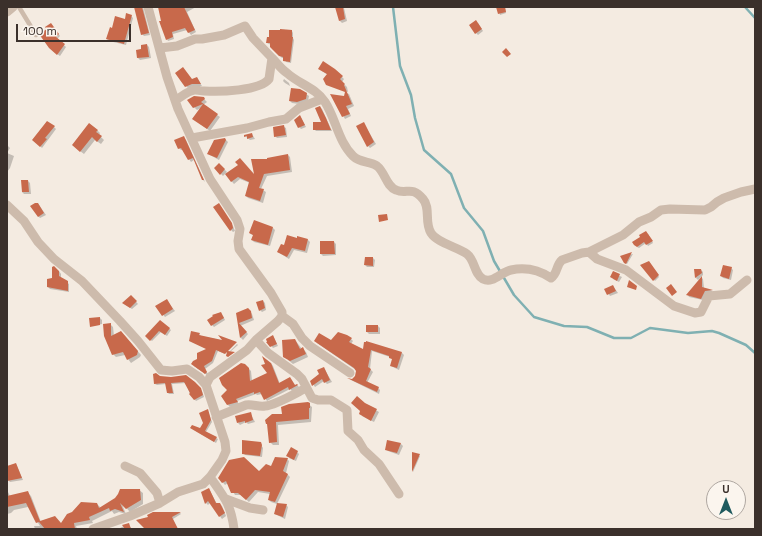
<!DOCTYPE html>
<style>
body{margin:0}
#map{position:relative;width:762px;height:536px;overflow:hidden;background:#f4ebe1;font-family:"Space Grotesk",sans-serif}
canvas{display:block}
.frame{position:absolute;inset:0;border:8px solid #3b302b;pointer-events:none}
.north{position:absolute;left:706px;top:480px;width:40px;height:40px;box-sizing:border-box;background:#fbf5ee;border:1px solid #aea6a0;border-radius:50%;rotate:0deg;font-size:11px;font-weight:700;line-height:16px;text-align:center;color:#3b302b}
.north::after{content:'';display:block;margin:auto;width:14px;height:18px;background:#1f5a5e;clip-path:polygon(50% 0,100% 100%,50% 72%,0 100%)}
.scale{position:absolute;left:16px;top:24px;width:115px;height:18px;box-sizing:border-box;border:2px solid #3b302b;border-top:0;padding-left:5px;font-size:12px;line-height:14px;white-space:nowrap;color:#3b302b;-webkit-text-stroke:3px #fbf5ee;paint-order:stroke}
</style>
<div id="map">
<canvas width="762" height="536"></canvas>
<div class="frame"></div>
<div class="north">U</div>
<div class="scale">100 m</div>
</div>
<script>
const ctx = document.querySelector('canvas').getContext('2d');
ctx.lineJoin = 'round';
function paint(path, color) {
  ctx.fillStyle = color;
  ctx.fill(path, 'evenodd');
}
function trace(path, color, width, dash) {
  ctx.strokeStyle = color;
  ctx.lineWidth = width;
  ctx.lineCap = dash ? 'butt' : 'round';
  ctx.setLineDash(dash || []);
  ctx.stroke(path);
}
const shadow = new Path2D(`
 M135 7H143L150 35 144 36 142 34Z
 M159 7H196L187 12 196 32 191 35 187 30 173 34 174 39 168 41 167 39Z
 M338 7 344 8 347 21 342 23 340 21Z
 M505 7 506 13 500 15 498 8Z
 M131 16 133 18 126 45 109 41 107 39 112 29Z
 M478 23 483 31 478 35 476 33Z
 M52 26 60 36 57 39 66 47 60 56 53 51Z
 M292 31 293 33V38L294 40 291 63 286 62 284 58H282L271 47V45L267 43Z
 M142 45H147L149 47 151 58 140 60 138 58 137 51 142 50Z
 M334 69 344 79 342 82 347 87 348 92 327 84 328 75 322 71Z
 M284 79 289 83 290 86 285 83 283 81Z
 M198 80 202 86H194L188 88 186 86 192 81Z
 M346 93 349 94 354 106 348 109 351 116 345 119 332 95 345 97Z
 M306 94 309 96 308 101 299 104 292 103 290 101Z
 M203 98 207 102 203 105 220 117 210 131 196 121 201 108 197 110 194 107Z
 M320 107 322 109 332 131H316L314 129 322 123Z
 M300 116 306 127 301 129 299 127Z
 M364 124 376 144 370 148 368 146Z
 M54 127 56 129 42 148 34 140Z
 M284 127 286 128 287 137 277 138 275 136Z
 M97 130 100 133 99 135 104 140 101 144 95 140 84 154 76 148Z
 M252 134 255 139 250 140 245 136Z
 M184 138 186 140 205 182 203 180 194 160 191 162 183 150H181L179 148Z
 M225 139 228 142 219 160 210 155Z
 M7 145 10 148 7 153 14 156 10 168 7 172Z
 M288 155 290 157 292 172 267 176 261 189 266 192 263 203 248 198 246 196 250 183 240 179 234 184 226 175 256 177 268 160Z
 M219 164 227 172 223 176 215 168Z
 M22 181H28L30 183 31 194H24L22 192Z
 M39 205 46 215 40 218 38 216Z
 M215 207H221L233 226 235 231 233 232 231 230Z
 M273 228 275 230 270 246 254 242 252 240 254 236 250 233Z
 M648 234 653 243 648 246 646 243 639 248 637 247Z
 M297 239 308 240 310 242 307 253 294 250 289 259 278 252 284 246Z
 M334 242 336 244V255L323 256 321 254Z
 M633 254 627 264 625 263 622 256Z
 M373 258 375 260 374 267H367L365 265Z
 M650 263 659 277 655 281 641 266Z
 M731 268 733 270 731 280 723 278 721 276Z
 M695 270H701L703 272V275L698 280 696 278Z
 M59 271 61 274V278L69 284V292L50 289 48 287Z
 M613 273 622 277 619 282 613 279Z
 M702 278 703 279 704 288 713 291 703 300 689 297 688 295Z
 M613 286 618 293 610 296 606 290Z
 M131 296 138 304 132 309 123 303Z
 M263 301 265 303 266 310 262 312 260 310Z
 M168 302 175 311 165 317 157 307Z
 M248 309 252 314 254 320 240 326 248 334 243 340 241 338 238 314Z
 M223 316 225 320 214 327 212 325Z
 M100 318 102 320V324L91 326Z
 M161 322 171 330 167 336 161 332 152 341 146 336Z
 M110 324 113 327 114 336 124 335 141 355 140 357 131 363 125 355 116 357 113 354 105 336Z
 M378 326 380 328V334H369L367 332Z
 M199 334 201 336 235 343 224 353 225 354 218 351 213 363 205 369 208 374 207 375 194 366 207 349 190 341Z
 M273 336 278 346 273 348 268 342Z
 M351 339 353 341 351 344 364 350 367 342 402 353 404 355 399 370 391 366 393 360 390 357 372 351 370 369 373 372 367 383 378 388 380 390 379 394 351 380 356 377V370L317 343Z
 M295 340 302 349H303L306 352 308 357 293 364 288 360Z
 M237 344 238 345 230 352 227 355H226Z
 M271 363 273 366 280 384 297 385 299 387 292 391 290 389 267 401 262 394 257 395 256 394 237 401 239 404 230 407 228 405 247 367 251 371 252 381 268 373Z
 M325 370 332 382 327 384 324 381 315 387 311 381Z
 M160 377 194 382 202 391 204 397 196 401 190 394 186 383 172 384 174 394H169L168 393 166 384 157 385 155 384Z
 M307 403 312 407 311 422 278 425 279 445H273L270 442 268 425Z
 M364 403 379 412 374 422 362 416Z
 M208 411 212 422 206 432 218 439 216 443 191 428 200 430 204 423Z
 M250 413 255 422 248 424 246 422 240 425 238 423Z
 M388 441 401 444 403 446 399 455 388 451 386 449Z
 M260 443 263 448 262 457 245 455 243 453Z
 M297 452 299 454 296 461 289 458Z
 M413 453 420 456 413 472Z
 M287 459 289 461 286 473 290 477 277 504 271 502 269 500 270 494 258 492 249 502 241 495H235L228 483 225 485 219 478 259 472 272 468Z
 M16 464 23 480 10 482 8 480 7 467Z
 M209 489 217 504H220L222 506 226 516 222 519 210 503 208 505 206 503Z
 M7 490 10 496 27 492 31 496 41 522 61 525 97 504 101 508 139 490 143 493V504L130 512 121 502 126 514 119 512 114 514 112 511 92 521 93 523 76 526 77 529H35L34 526H40L28 507 14 510 11 513 7 514Z
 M286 505 288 507 285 519 275 514Z
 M153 513H180L181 514 173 519 178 529H147L149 518Z
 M128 524 132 529H118Z`);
const stream = new Path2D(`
 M393 7 400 66 411 95 415 118 424 150 451 174 464 208 483 231 494 261 514 295 534 317 564 326 587 327 614 338H631L650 328 688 333 712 331 719 333 746 345 755 353
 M745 7 755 18`);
const building = new Path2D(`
 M134 7H142L149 33 141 35Z
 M158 7H184L195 30 188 33 185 28 172 32 173 37 166 40 159 21H161Z
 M335 7H343L345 19 339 21Z
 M496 7H505L506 12 498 14Z
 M126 13 132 15 124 44 106 39 110 27 112 28 115 16 125 19Z
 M476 20 482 29 475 34 469 25Z
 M51 23 59 34 56 37 65 44 57 55 49 48 39 34 47 29 45 27Z
 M280 29 292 30V37H293L290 62 283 61V57L279 56 270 47V43H266L267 37H269V30H280Z
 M147 44 149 57 137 58 136 50 141 49V45Z
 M506 48 511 54 507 57 502 52Z
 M323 61 335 69 343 76 340 79 345 84 344 85 352 104 346 106 350 114 342 117 330 94 344 96 345 92 326 85 323 79 327 74 318 69Z
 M183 67 192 79 197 77 201 84H192L185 87 175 73Z
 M291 88 300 89 307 93 306 99 297 102 289 101Z
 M194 96 204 97 205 99 201 102 218 114 207 129 192 119 203 104 193 108 187 100Z
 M320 106 326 118 331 130H313V122H321L315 108Z
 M300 115 305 125 298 128 294 120Z
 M47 121 55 126 45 138 47 139 40 147 32 140Z
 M364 122 374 142 367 147 356 126Z
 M89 123 98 130 96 132 102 136 97 142 92 137 80 152 72 145Z
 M284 125 286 135 274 137 273 127Z
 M252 133 253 137 247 139V136L244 137V135Z
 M184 136 204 180H202L193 158 188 160 181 148 178 149 174 140Z
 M225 138 226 140 217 158 207 154 214 140Z
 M288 154 290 170 264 174 259 188 264 189 260 201 245 196 249 182 238 177 231 182 225 174 238 165 235 162 240 158 254 174 251 159H267V158Z
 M219 163 225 169 220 175 214 168Z
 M21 180H28L29 192H22Z
 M35 203H38L44 213 38 217 30 206Z
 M219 203 232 223 233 228 230 231 213 207Z
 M387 214 388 220 379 222 378 215Z
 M254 220 273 227 268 245 251 240 253 235 249 233Z
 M646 231 653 241 646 245 644 242 637 247 634 245 632 242 640 237 639 235Z
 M287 235 297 238V236L308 239 305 251 292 248 287 257 277 252 281 244 284 245Z
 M320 241H334L335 254H320Z
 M632 252 626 264 624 263 620 256Z
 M365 257H373V266L364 265Z
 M649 261 659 275 653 281 640 265Z
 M723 265 732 267 729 279 720 276Z
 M54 266 59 271V276L68 281V291L47 287V279L52 278V267Z
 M694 269H701L702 273 695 278Z
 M613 271 620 274 617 281 610 277Z
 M702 276V287L713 290 705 291 701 299 686 295Z
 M629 280 637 286 636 290 627 287Z
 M671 284 677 292 672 296 666 288Z
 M613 285 616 291 607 295 604 289Z
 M131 295 137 301 130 308 122 303Z
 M167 299 173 309 162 316 155 306Z
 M263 300 265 308 259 311 256 302Z
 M248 308 251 311 252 318 239 323 247 332 240 338 236 313Z
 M221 312 224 318 211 326 207 320 213 316 212 315Z
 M100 317V325L90 327 89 318Z
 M160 320 170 328 165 335 159 331 150 341 145 336Z
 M111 323V336L121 331 138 351 137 355 127 360 123 352 112 355 104 336 103 324Z
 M366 325H378V332H366Z
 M191 331 200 333 199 335 222 340 218 335 237 342 228 351 235 352 228 357 226 356 227 352 225 354 216 350 212 361 204 366 207 372 205 374 191 364 193 361 197 359V353L206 349 189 341Z
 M338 332 347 335 352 338 349 342 363 349 364 342H366V341L402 352 397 368 390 366 392 359 389 358V356L371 350 368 367 371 369 366 381 379 387 377 392 347 378 352 379 355 376 356 371 354 368 314 341 319 333 331 340Z
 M273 335 277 344 270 347 266 342H267L266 339Z
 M295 339 300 349 303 347 306 354 290 361 283 357 282 340Z
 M262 356 271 363 279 383 290 377 295 385 297 384 298 385 289 390 288 387 264 400 260 392 254 394V392L236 399 238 402 227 405 221 396 227 390 222 385 219 378 241 363 245 364 249 368 250 381 267 373 261 365 265 364Z
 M324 367 330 380 324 383 322 379 312 386 310 381 319 374 317 370Z
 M156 373 160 376 171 377 186 375 195 382 201 388 203 395 194 400 189 394 190 393 184 382 171 383 173 393H167L165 383 154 384 153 374Z
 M357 396 365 403 377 409 371 421 359 414 360 411 351 403Z
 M308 402 310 403V408H309V419L276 422 277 442 269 443 267 424H266L265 420 272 414H282L281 407 289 404Z
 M208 409 211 420 205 431 217 437 214 442 190 428 192 425 200 428 203 423 199 413Z
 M251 412 253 420 245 423V421L237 423 235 416Z
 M242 440 261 442 262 445 260 456 242 454Z
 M387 440 401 443 397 453 385 450Z
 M291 447 298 451 294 460 286 456Z
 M412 452 420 454 412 472Z
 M244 457 259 471 266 464 271 466 275 457 288 458 283 471 288 474 275 502 268 500 270 492 255 490 246 500 238 493H231L226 481 222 483 218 478 229 460Z
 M16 463 22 478 7 481V466Z
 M209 488 216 503H220L225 513 219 517 208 501 205 504 201 492Z
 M120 489H140L141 500 126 509 120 503 124 512 115 509 110 511 109 508 89 517 90 520 74 523 75 529H45L39 522 36 523 26 503 7 507V496L28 491 40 521 55 516 61 523 67 514 72 512 81 502 97 503 99 508 115 498 118 494Z
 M277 503 287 504 283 517 274 514Z
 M153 512H181L172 517 178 529H145L136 520 148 517 147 515Z
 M129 523 131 529H125L122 525Z`);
const service = new Path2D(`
 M19 7 36 35`);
const minor = new Path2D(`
 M148 7 167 77 178 109 210 179 237 220 240 229 238 241 239 249 271 293 282 312V316L278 321 256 340 247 350 210 377 206 385
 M7 12 13 7
 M160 48 177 46 195 39H202L224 35 245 26 253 38 272 58
 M176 100C181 97 189 90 195 90 197 90 201 91 204 91 219 92 260 91 269 79L272 58C277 63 281 69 287 73 299 84 316 88 325 102 336 119 338 141 353 156 360 163 370 161 377 166 385 172 386 186 396 190 407 195 411 185 423 199 431 208 424 222 431 233 437 243 458 247 467 254 475 260 474 274 483 279 493 284 501 272 511 270 525 267 539 270 551 278 558 273 556 265 562 260L582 253 589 252 623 235 639 222 651 217 661 210 670 209 705 210 711 207 717 202 724 198 741 192 755 189
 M192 138 247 128 269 122 286 119 299 108 322 99
 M7 205 24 221 38 242 54 259 82 281 120 321 138 341 161 370 172 371 187 369 199 377 206 385 225 442 226 451 222 460 210 477 203 484 178 492 160 503 130 516 93 529
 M589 252 597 259 626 270 674 306 695 313 701 312 709 296 730 294 747 280
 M282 316 293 324 302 338 310 346 350 373
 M256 340 268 353 297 374 302 379 312 398 318 400H331L347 410 348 431 358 440 364 450 379 464 399 494
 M216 417 246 405C253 404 258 407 265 406 276 405 296 393 306 388
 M125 466 140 473 157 493 160 503
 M210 477C224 497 231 504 234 529
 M226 499 250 508 263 510`);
paint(shadow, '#0003');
trace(stream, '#7fb0b2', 2.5);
paint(building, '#c8694b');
trace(service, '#cdbbac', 4.5);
trace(minor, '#cdbbac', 9);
</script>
